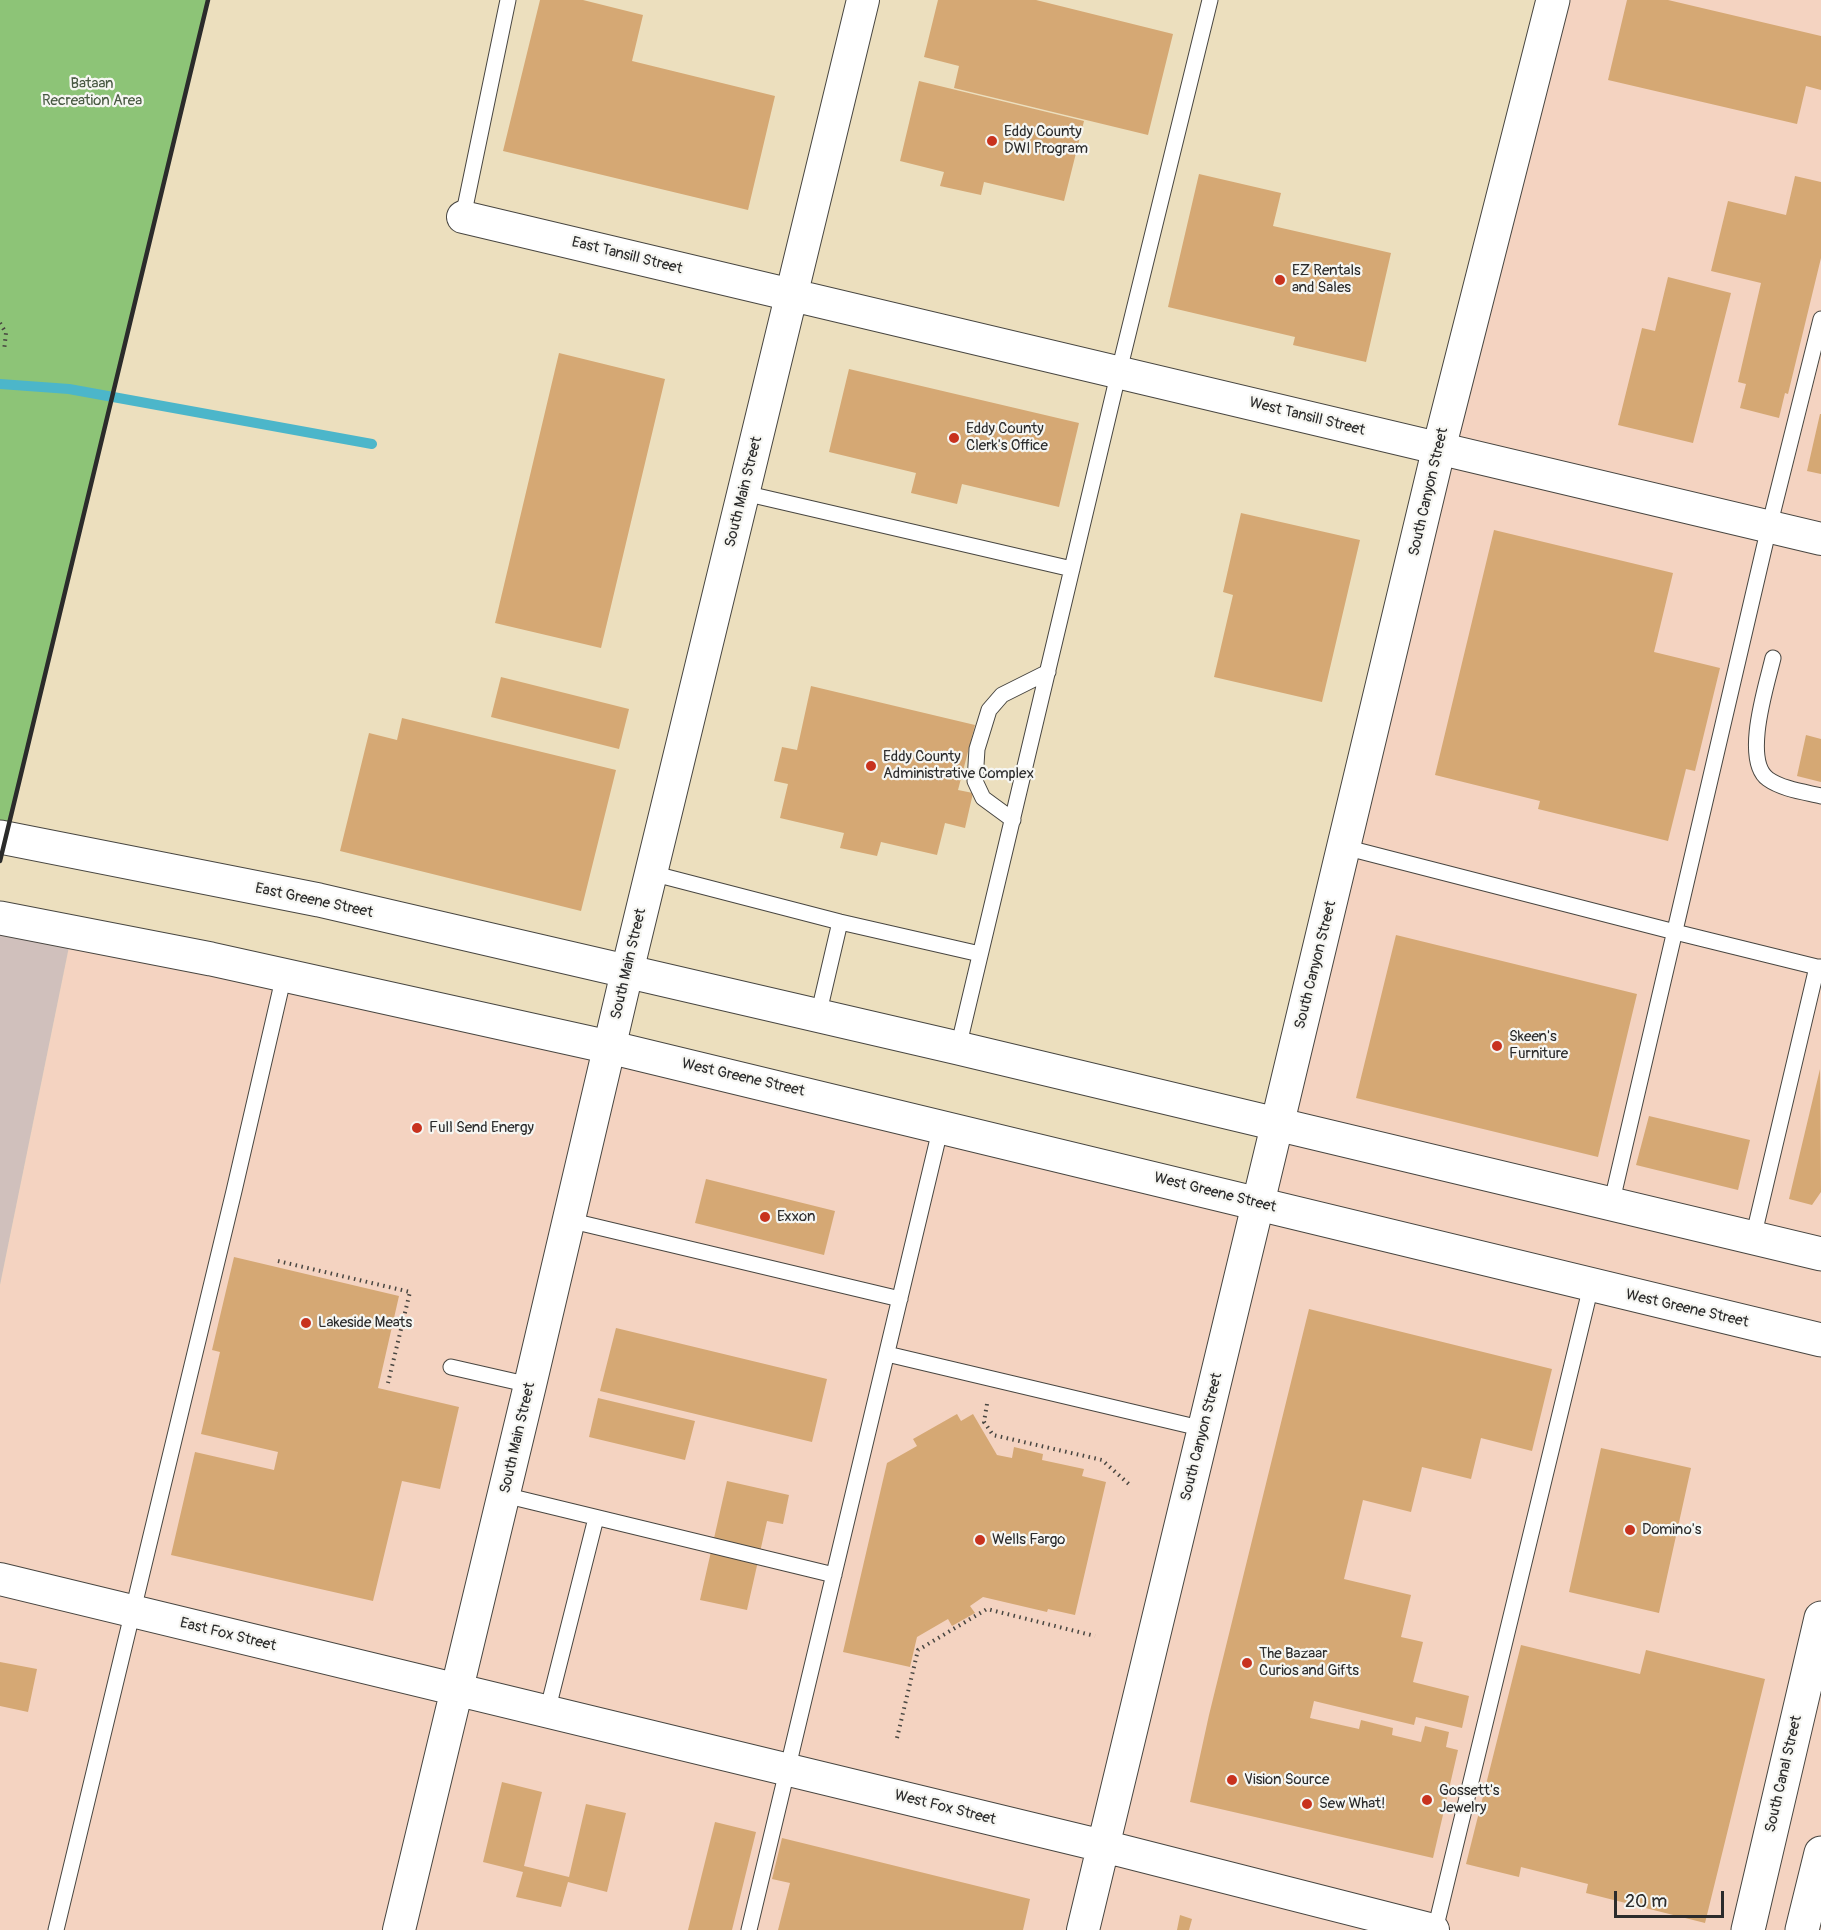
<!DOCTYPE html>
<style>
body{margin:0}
#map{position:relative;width:1821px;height:1930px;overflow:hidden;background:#ecdfbe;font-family:Pangolin,sans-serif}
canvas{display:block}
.scale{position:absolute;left:1614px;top:1891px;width:110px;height:27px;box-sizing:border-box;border:3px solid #2b2b2b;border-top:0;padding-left:8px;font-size:18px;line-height:21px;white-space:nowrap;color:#2b2b2b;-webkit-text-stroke:4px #f6f6f2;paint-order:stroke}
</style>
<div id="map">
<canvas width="1821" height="1930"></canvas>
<div class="scale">20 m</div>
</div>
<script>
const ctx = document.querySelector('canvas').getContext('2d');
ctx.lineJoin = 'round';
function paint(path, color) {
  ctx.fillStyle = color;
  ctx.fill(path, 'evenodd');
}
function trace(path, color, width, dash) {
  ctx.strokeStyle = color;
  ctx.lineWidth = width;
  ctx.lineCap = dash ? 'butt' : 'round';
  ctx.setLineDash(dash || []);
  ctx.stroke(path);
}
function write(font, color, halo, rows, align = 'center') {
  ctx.font = font + ' Pangolin,sans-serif';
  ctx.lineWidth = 4.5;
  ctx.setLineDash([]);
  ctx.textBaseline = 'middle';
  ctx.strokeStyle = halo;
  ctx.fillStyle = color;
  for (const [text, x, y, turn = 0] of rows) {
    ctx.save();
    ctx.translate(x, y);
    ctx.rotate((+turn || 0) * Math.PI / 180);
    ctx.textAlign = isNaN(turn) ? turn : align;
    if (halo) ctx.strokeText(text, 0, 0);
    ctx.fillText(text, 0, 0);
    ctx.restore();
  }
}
const built = new Path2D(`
 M1553 0H1821V1930H0V1285L72 932 1258 1204Z`);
const industrial = new Path2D(`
 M0 917 72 932 0 1285Z`);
const green = new Path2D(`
 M0 0H208L5 838 0 837Z`);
const stream = new Path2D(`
 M0 384 69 389 372 444`);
const building = new Path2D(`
 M540 0H583L643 15 632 61 775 96 748 210 503 151Z
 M938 0H1036L1173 34 1148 135 954 88 959 66 924 57Z
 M1627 0H1668L1821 36V90L1806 86 1797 124 1608 80Z
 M919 81 1084 121 1064 201 984 182 981 195 940 186 944 172 900 161Z
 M1199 174 1281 193 1273 226 1391 253 1366 362 1293 345 1295 337 1168 307Z
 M1795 176 1821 182V258L1788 394 1785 393 1779 418 1740 408 1746 384 1738 382 1761 283 1711 271 1728 201 1786 215Z
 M1668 277 1731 293 1693 443 1618 425 1642 328 1655 331Z
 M559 353 665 379 601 648 495 623Z
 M849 369 1079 423 1059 507 962 484 957 504 911 493 916 473 829 452Z
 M1820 414H1821V474L1807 471Z
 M1241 513 1360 540 1322 702 1214 677 1233 595 1223 592Z
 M1494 530 1673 573 1654 652 1720 668 1695 771 1686 769 1668 841 1538 809 1540 801 1435 775Z
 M501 677 629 709 619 749 491 717Z
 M811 686 975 725 958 790 973 793 965 828 945 823 937 855 881 842 877 856 840 848 844 833 780 818 788 784 774 781 782 747 797 750Z
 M402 718 616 770 581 911 340 851 369 733 397 740Z
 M1806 735 1821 739V782L1797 776Z
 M1396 935 1637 994 1598 1157 1356 1098Z
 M1820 1069 1821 1192 1812 1205 1789 1199Z
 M1649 1116 1750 1140 1738 1190 1636 1165Z
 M706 1179 835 1211 824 1255 695 1223Z
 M234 1257 399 1296 378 1388 459 1407 440 1489 402 1481 373 1601 171 1555 195 1452 274 1470 278 1452 201 1434 220 1352 212 1350Z
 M1309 1309 1552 1369 1532 1451 1481 1438 1471 1479 1422 1467 1411 1512 1363 1500 1344 1579 1411 1595 1401 1637 1423 1642 1413 1682 1469 1696 1462 1728 1416 1717 1414 1725 1314 1701 1310 1718 1359 1729 1361 1720 1393 1728 1392 1735 1421 1742 1425 1726 1449 1732 1446 1747 1458 1750 1433 1858 1190 1802 1209 1715Z
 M616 1328 827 1379 812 1442 600 1391Z
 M598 1398 695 1421 685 1460 589 1437Z
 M957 1414 961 1421 973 1414 997 1455 1012 1458 1014 1447 1043 1454 1042 1460 1084 1469 1082 1476 1106 1482 1075 1615 1048 1609 1047 1612 983 1597 970 1606 975 1613 952 1626 948 1619 917 1637 910 1667 843 1652 887 1463 917 1446 913 1439Z
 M1601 1448 1691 1468 1659 1613 1569 1592Z
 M727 1481 789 1495 783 1524 767 1521 747 1610 700 1600Z
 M1521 1645 1640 1674 1646 1650 1765 1679 1705 1923 1586 1893 1588 1884 1521 1867 1519 1877 1466 1864Z
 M0 1662 37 1669 28 1712 0 1706Z
 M502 1782 542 1792 524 1866 569 1877 586 1804 626 1813 607 1892 568 1882 561 1907 516 1897 523 1872 483 1862Z
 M715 1822 756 1832 732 1930H688Z
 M782 1838 1030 1899 1023 1930H778L790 1883 772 1879Z
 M1180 1915 1192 1919 1189 1930H1177Z`);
const path = new Path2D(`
 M0 323 6 333 4 351
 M278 1261 410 1292 388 1383
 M987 1404 984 1422 993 1435 1102 1460 1131 1486
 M897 1738 918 1650 987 1609 1095 1636`);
const lane = new Path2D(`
 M463 217 508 0
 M744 493 1072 569
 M1773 658C1767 684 1742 760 1768 779 1782 789 1804 792 1821 796
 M1013 820 983 798 975 781 977 749 989 710 1002 695 1048 672
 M1344 847 1675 932 1817 967
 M651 873 840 922 980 954
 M818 1016 840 922
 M958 1048 1119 371 1210 0
 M1611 1205 1769 527 1821 319
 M568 1220 900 1299
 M1753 1238 1817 967H1821
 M887 1354 1204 1429
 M451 1367 530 1385
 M504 1495 834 1575
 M547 1712 596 1518
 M56 1930 234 1191 284 975
 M749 1930 941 1126
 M1435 1930 1591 1286`);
const street = new Path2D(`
 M463 217 1821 539
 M0 1579 1103 1846 1433 1930
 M399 1930 530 1385 627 972 863 0
 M1083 1930 1277 1125`);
const secondary = new Path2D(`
 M1277 1125 1439 448 1553 0`);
const highway = new Path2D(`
 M0 837 319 900 958 1048 1821 1254
 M0 918 211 959 609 1047 1821 1340
 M1748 1930 1821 1618
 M1802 1930 1821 1853`);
const rail = new Path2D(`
 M0 861 208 0`);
const markers = [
 [992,141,6,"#c8321e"],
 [1280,280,6,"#c8321e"],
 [954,438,6,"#c8321e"],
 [871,766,6,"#c8321e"],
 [1497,1046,6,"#c8321e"],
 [417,1128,6,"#c8321e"],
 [765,1217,6,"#c8321e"],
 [306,1323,6,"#c8321e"],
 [1630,1530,6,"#c8321e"],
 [980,1540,6,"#c8321e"],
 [1247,1663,6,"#c8321e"],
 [1232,1780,6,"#c8321e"],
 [1427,1800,6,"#c8321e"],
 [1307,1804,6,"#c8321e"]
];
const parkNames = [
 ["Bataan",92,84],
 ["Recreation Area",92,101]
];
const poiNames = [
 ["Eddy County",1004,132],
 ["DWI Program",1004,149],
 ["EZ Rentals",1292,271],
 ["and Sales",1292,288],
 ["Eddy County",966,429],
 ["Clerk's Office",966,446],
 ["Eddy County",883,757],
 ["Administrative Complex",883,774],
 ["Skeen's",1509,1037],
 ["Furniture",1509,1054],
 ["Full Send Energy",429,1128],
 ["Exxon",777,1217],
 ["Lakeside Meats",318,1323],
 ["Domino's",1642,1530],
 ["Wells Fargo",992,1540],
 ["The Bazaar",1259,1654],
 ["Curios and Gifts",1259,1671],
 ["Vision Source",1244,1780],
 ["Gossett's",1439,1791],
 ["Jewelry",1439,1808],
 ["Sew What!",1319,1804]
];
const streetNames = [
 ["East Tansill Street",627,256,14],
 ["West Tansill Street",1307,417,14],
 ["South Main Street",744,492,-76],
 ["South Canyon Street",1429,492,-77],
 ["East Greene Street",314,901,12],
 ["South Main Street",629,964,-77],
 ["South Canyon Street",1316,965,-76],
 ["West Greene Street",743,1078,13],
 ["West Greene Street",1215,1193,14],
 ["West Greene Street",1687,1309,13],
 ["South Canyon Street",1202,1437,-76],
 ["South Main Street",518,1438,-77],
 ["East Fox Street",228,1635,14],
 ["South Canal Street",1784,1774,-77],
 ["West Fox Street",945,1808,14]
];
paint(built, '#f4d3c1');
paint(industrial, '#d0c0bc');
paint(green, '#8dc477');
trace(stream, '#4cb6ca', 10);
paint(building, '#d5a874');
trace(lane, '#484641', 17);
trace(street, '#484641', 34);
trace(secondary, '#484641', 35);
trace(highway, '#484641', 35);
trace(path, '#484641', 4, [1.5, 4.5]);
trace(lane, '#fff', 15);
trace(street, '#fff', 32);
trace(secondary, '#fff', 33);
trace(highway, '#fff', 33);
trace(rail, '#2b2b2b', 4.5);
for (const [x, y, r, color] of markers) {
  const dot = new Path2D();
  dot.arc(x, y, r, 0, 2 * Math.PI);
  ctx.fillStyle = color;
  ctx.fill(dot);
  trace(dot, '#f6f6f2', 2);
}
write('15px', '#485942', '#f6f6f2', parkNames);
write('15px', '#2b2b2b', '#f6f6f2', poiNames, 'left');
write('15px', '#2b2b2b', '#f6f6f2', streetNames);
</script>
